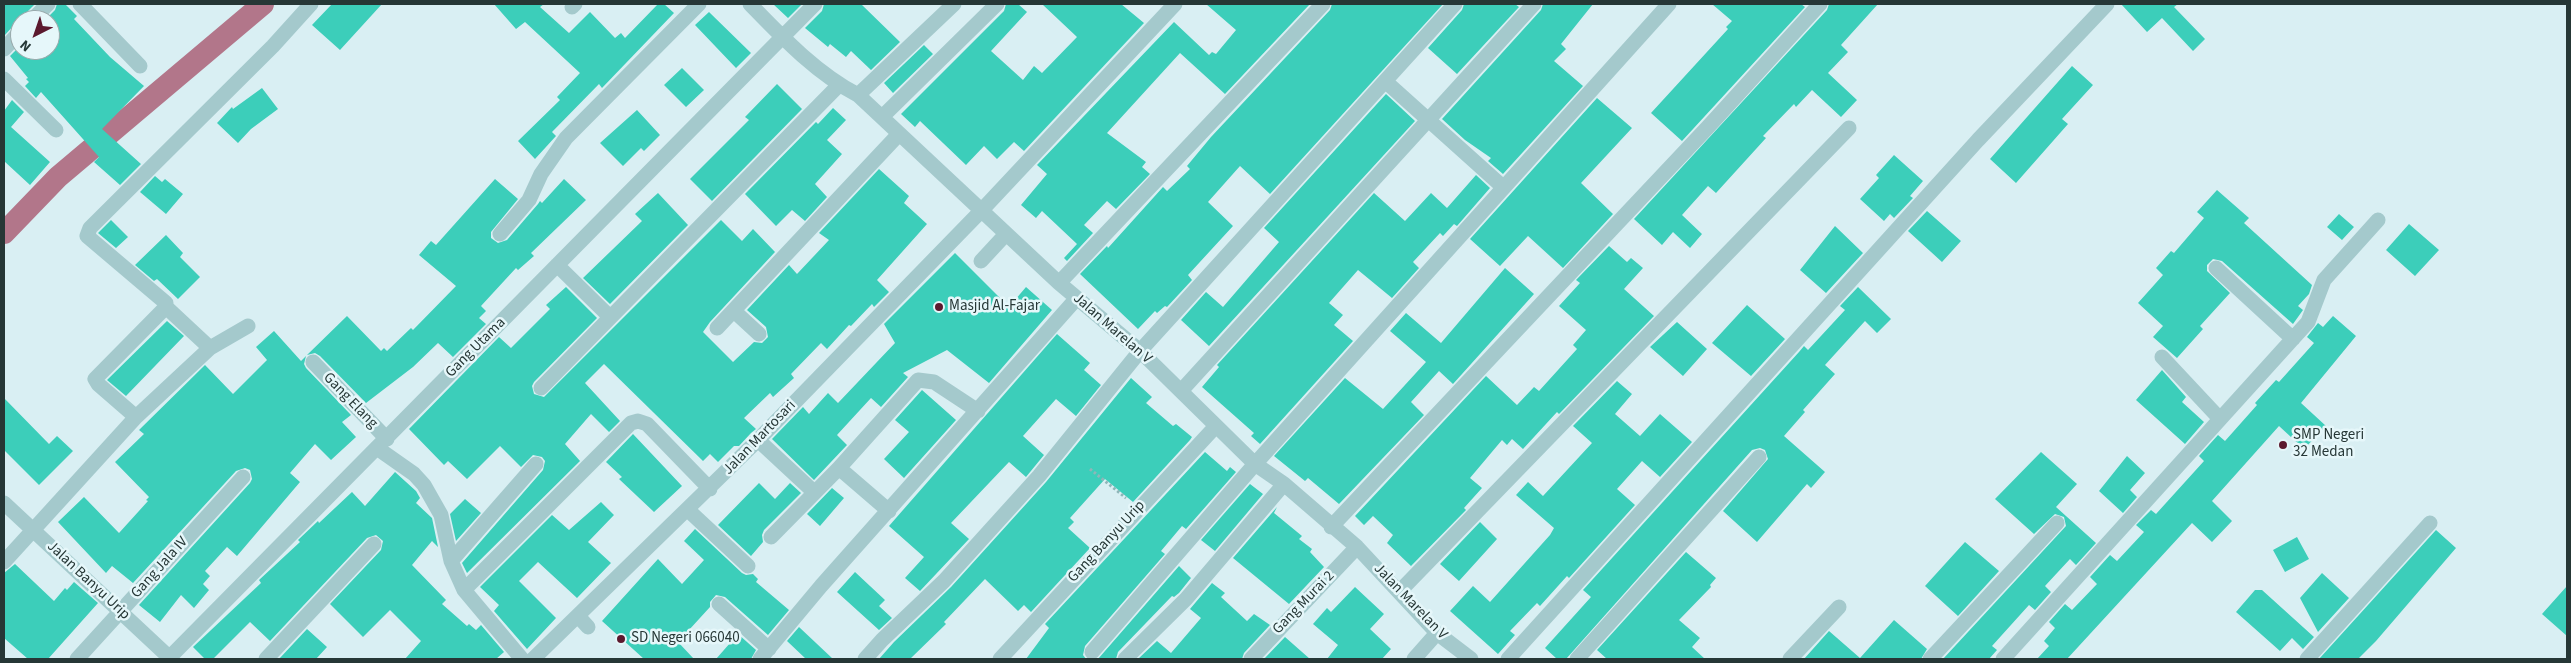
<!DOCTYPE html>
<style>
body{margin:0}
#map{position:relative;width:2571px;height:663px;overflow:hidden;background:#d9eff3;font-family:"Source Sans 3",sans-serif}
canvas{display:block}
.frame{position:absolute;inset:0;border:5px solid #263736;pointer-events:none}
.north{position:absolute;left:10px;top:10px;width:50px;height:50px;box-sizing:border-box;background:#e6f7fa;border:1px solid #99aaac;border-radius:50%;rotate:221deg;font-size:14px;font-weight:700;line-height:20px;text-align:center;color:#263736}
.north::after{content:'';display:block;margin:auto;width:18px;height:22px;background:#5b192e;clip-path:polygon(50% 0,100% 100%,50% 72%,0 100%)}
</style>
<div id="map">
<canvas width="2571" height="663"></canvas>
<div class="frame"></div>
<div class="north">N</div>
</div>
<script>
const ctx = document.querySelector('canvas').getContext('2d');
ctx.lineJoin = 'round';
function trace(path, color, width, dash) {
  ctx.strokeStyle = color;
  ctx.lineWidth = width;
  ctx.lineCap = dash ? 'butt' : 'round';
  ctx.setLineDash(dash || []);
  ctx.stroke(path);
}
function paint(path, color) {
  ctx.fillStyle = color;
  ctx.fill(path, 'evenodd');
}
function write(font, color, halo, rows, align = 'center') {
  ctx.font = font + ' "Source Sans 3",sans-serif';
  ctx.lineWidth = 5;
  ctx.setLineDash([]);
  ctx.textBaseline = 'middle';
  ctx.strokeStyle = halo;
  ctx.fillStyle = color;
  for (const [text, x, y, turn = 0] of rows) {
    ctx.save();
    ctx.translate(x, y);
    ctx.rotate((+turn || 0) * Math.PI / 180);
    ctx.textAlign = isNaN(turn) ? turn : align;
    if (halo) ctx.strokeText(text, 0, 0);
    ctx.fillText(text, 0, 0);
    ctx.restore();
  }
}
const canal = new Path2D(`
 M4 233 58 177 263 4`);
const building = new Path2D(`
 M4 4H35L25 14 23 20H20V23L14 25 4 36Z
 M57 4H65L77 16 74 19 110 57 144 86 102 129 141 164 120 185 94 162 99 157 41 92 36 98 25 86 29 82 26 79 28 78 10 56 20 46V50H50V20H45L55 10Z
 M332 4H382L340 50 312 25Z
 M494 4H544L540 7 569 33 590 12 615 38 621 33 625 38 658 4H664L674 13 602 88 599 84 552 132 556 136 535 159 518 141 560 100 557 97 580 73 525 22 516 29Z
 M773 4H802L788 18Z
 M824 4H861L900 42 871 70 851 51 846 57 830 44 828 47 805 28 822 11Z
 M1006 4H1018L1027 12 991 51 1023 80 1034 66 1042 73 1077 37 1042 4H1121L1144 23 1024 151 1014 142 997 159 984 146 966 165 920 121 915 127 901 114 1004 11Z
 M1206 4H1310L1225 94 1180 53 1107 133 1146 162 1142 167 1150 174 1116 209 1107 201 1084 225 1093 233 1067 261 1064 258 1077 244 1042 211 1036 218 1021 205 1047 174 1037 165 1174 22 1209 55 1212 52 1216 54 1236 30Z
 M1332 4H1443L1270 194 1240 166 1208 202 1233 226 1188 275 1192 280 1167 307 1165 306 1157 313 1155 311 1138 329 1080 274 1107 246 1108 248 1163 187 1167 191 1190 169 1187 166 1211 137 1330 10Z
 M1464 4H1515L1519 7 1457 74 1428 48 1462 10Z
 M1543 4H1593L1561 44 1566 49 1554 61 1583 86 1503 174 1488 161 1491 158 1465 140 1442 119 1541 10Z
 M1712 4H1801L1805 7 1682 141 1651 113 1728 29 1726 27 1732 21Z
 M1829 4H1878L1841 45 1848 52 1828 73 1857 100 1841 117 1812 90 1796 107 1794 104 1763 136 1766 138 1716 193 1708 186 1682 215 1702 234 1690 248 1673 232 1662 245 1634 219 1827 10Z
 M2121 4H2178L2174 7 2205 39 2193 51 2162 18 2147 32Z
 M709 12 751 53 736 68 695 25Z
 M924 45 933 54 893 93 884 83Z
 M2072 66 2093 85 2062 119 2068 124 2016 183 1990 159Z
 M682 68 704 90 686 107 664 85Z
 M777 84 802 109 712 201 690 179 749 120 745 117Z
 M262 88 278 109 251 129 238 143 217 123 232 107 233 109Z
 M1386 94 1415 121 1209 346 1181 320 1206 292 1223 307 1279 242 1264 228Z
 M1597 98 1632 128 1581 183 1613 214 1563 268 1528 236 1500 266 1470 239Z
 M12 100 24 112 11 127 50 162 30 185 4 161V111Z
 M833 108 846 120 827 140 842 154 815 184 827 197 805 221 792 210 776 226 745 194 816 122 818 124Z
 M637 110 660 135 644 151 641 148 623 166 600 143Z
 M1894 155 1923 181 1910 196 1913 198 1894 218 1890 214 1884 221 1860 199 1879 178 1876 175Z
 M879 169 909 196 904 203 927 224 877 280 889 292 874 307 872 304 851 326 849 325 827 349 821 343 791 374 794 378 773 397 770 393 744 418 756 429 751 433 739 446H734L718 462 710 454 703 461 604 364 585 383 620 421 609 432 591 414 565 444 580 461 467 573 462 563 543 470 545 461 542 457 533 455 521 467 500 446 467 479 448 461 444 465 409 429 499 337 511 348 550 309 546 305 566 287 597 318 534 382 532 386 534 394 544 397 721 220 742 241 753 229 775 252 710 322 703 332 733 362 754 342 762 343 768 337 766 327 747 310 789 265 797 274 829 240 819 233Z
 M1476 175 1490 188 1457 226 1454 224 1443 236 1440 233 1413 262 1419 268 1392 298 1358 270 1329 303 1343 315 1334 325 1353 341 1260 444 1251 436 1254 433 1202 387 1219 367 1217 365 1374 193 1405 221 1431 193 1447 208Z
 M155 176 162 182 165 179 183 194 166 214 140 192Z
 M495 179 518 199 491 232V238L498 243 507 240 538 204 540 201 542 203 564 179 586 200 531 253 534 256 518 270 516 268 481 306 486 311 479 318 486 324 453 357 438 343 413 367 366 403 320 356 315 353 307 355 347 316 381 351 384 348 387 351 411 328 413 330 456 286 419 255 431 241 436 245Z
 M2217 190 2249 218 2244 223 2312 285 2309 294 2298 306 2303 310 2293 324 2222 261 2213 259 2207 265V271L2230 293 2200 326 2203 329 2177 358 2153 337 2163 326 2138 303 2163 275 2156 268 2171 251 2174 253 2204 218 2197 212Z
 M658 193 688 225 610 304 583 278 642 221 635 214Z
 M1927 211 1961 241 1942 262 1908 231Z
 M2339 214 2354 227 2342 240 2327 227Z
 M111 220 128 237 116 248 98 233Z
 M2409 224 2439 250 2415 276 2386 250Z
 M1835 226 1863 253 1826 293 1800 270Z
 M166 235 183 253 180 257 200 277 178 299 157 279 154 281 135 265Z
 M1609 246 1627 262 1631 258 1643 268 1624 289 1654 316 1559 414 1557 412 1523 449 1512 439 1507 445 1502 440 1470 478 1482 488 1464 508 1466 510 1411 566 1387 543 1393 535 1373 516 1364 525 1355 516 1486 376 1517 405 1534 387 1539 391 1577 349 1573 345 1586 330 1559 306 1580 283 1576 280Z
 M955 253 1009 307 1026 287 1052 310 989 383 947 350 903 373 908 377 881 407 871 398 837 435 847 445 814 480 772 439 803 407 809 414 828 393 838 403 895 343 884 324Z
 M1505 268 1534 294 1453 384 1439 371 1411 402 1424 415 1339 504 1308 478 1305 481 1274 456 1345 378 1383 409 1426 362 1390 331 1406 313 1441 343Z
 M1858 287 1891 319 1877 333 1865 321 1825 365 1835 374 1803 410 1805 412 1784 436 1825 472 1811 488 1807 484 1757 542 1723 511 1768 459 1765 450 1760 448 1752 450 1566 659H1557L1545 648 1591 597 1583 590 1799 352 1804 346 1808 350 1845 310 1840 306Z
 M1747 305 1785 339 1751 376 1712 343Z
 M2333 316 2356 336 2301 403 2326 426 2304 449 2279 426 2212 501 2232 521 2212 542 2192 523 2067 659H2037L2049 646 2044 641 2055 628 2049 622 2065 604 2072 610 2097 584 2090 577 2110 555 2117 561 2144 532 2136 525 2151 510 2156 514 2204 461 2199 456 2218 435 2225 441 2257 405 2255 403 2276 380 2279 382 2314 343 2307 337 2318 323 2323 327Z
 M167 321 184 336 126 396 107 380Z
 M1677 322 1707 349 1683 376 1650 347Z
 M274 331 301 361 306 356 304 364 306 368 351 415 342 422 356 437 331 460 315 444 290 473 300 482 237 556 227 547 205 571 210 576 203 584 209 590 194 608 181 595 160 622 139 605 250 483 252 479 250 470 245 468 236 471 133 583 112 566 106 573 58 522 84 497 119 533 148 501 146 500 149 497 115 462 144 434 139 430 205 365 233 394 267 360 256 347Z
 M1057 334 1090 363 1084 370 1101 385 1076 416 1056 399 1023 436 1044 455 1026 477 1009 462 951 523 969 539 920 591 905 578 924 557 889 526Z
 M2162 370 2186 397 2182 402 2204 422 2185 444 2136 400Z
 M1131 378 1152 397 1146 403 1173 426 1176 424 1192 437 1190 440 1133 502 1105 479 1070 518 1074 522 1068 528 1090 548 1031 612 1024 605 1018 611 985 579 944 622 946 624 910 659H879L894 642 951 587 1046 482Z
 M1617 381 1632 394 1615 414 1640 436 1660 414 1692 442 1660 477 1642 461 1617 489 1635 505 1569 578 1567 576 1540 606 1537 603 1510 631 1515 635 1498 654 1450 611 1473 586 1490 602 1550 535 1554 528 1516 495 1528 482 1543 496 1592 443 1573 426Z
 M922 390 956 420 904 478 884 459 909 432 895 420Z
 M4 398 49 444 57 436 73 451 39 485 4 450Z
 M633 434 682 486 654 512 619 479 622 477 606 462Z
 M1205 452 1227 471 1230 467 1236 472 1186 529 1182 526 1161 551 1165 554 1085 646 1083 655 1086 659H1026L1049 628 1045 624Z
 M2041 452 2077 484 2056 507 2096 543 2076 565 2070 559 2045 586 2051 592 2035 610 2029 605 1992 646 1997 650 1989 659H1943L2066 526 2064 517 2055 514 2034 534 1995 499Z
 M2127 456 2145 473 2130 490 2137 497 2123 513 2099 491Z
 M395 472 416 491 420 498 416 503 432 518 438 547 432 541 412 565 446 600 442 604 467 626 469 624 476 630 481 625 504 652 496 659H405L421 641 390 610 363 637 330 604 381 550 383 541 376 535 367 538 270 641 250 622 213 659H205L193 647 261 583 259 580 300 542 298 540 318 521 319 523 352 492 365 506Z
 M759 483 775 499 790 483 801 493 764 530 762 535 763 542 751 556 718 525Z
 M1250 484 1263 494 1215 551 1201 540Z
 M832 488 844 498 820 526 807 514Z
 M465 499 481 513 456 541 450 514Z
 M601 502 614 515 588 542 611 563 577 598 538 562 519 581 556 618 527 649 494 611 499 605 480 587 552 515 569 530Z
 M1277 507 1274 513 1302 536 1299 539 1312 549 1310 552 1324 567 1289 604 1233 558Z
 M1480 522 1497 539 1459 581 1440 564Z
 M695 529 742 573 746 575 753 574 758 579 756 582 789 610 768 635 725 597 716 595 710 602V607L678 642 694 659H644L602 621 658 559 682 584 704 560 684 541Z
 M2436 530 2456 548 2376 641 2358 659H2319Z
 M2297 537 2309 559 2285 572 2273 550Z
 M1965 542 1999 571 1958 616 1925 586Z
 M1686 552 1716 578 1710 585 1711 587 1679 620 1700 638 1692 647 1705 659H1607L1597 650Z
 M15 564 54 601 65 588 67 590 74 582 98 603 48 659H28L4 638V573Z
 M1179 566 1191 578 1179 593 1174 597 1172 596 1118 652 1116 659H1098Z
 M855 572 885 600 879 606 892 618 879 630 837 592Z
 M2322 573 2349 598 2318 632 2300 598Z
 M1212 583 1225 593 1221 597 1247 621 1254 614 1270 625 1244 653 1242 659H1138L1157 641 1171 653 1201 618 1190 609Z
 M2567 586V636L2542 614Z
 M1355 587 1384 614 1370 629 1391 649 1382 659H1327L1338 645 1313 624 1327 608 1331 612Z
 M2255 590H2262L2314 637 2303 649 2292 638 2280 651 2236 612Z
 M1894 620 1927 649 1921 659H1804L1829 631 1860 658Z
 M799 627 833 659H806L787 641Z
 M307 629 327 647 316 659H279Z
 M738 634 756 650 751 659H716Z
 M1285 637 1310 659H1264Z`);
const path = new Path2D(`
 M1090 469 1126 498`);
const minor = new Path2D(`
 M80 4 140 66
 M750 4C782 37 816 73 858 95L1059 283 1140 351 1255 464 1284 484 1357 547 1437 633 1471 659
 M572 7 575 4
 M32 20 48 4
 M4 49 20 32
 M4 79 56 130
 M1385 81 1503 187
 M858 95 954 4
 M882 117 997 4
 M500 234 529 200 541 174 566 138 699 4
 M981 261 1006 234
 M557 265 610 317
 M2216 268 2293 339
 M1059 283 1323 4
 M734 311 759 334
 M717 328 899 134
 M210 348 166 307V303L87 236 90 228 273 46 311 4
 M2162 357 2220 419
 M313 362 387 439
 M541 388 839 85
 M1181 391 1534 4
 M136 417 98 384 95 379 166 307
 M758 440 814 492
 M377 448 414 474 424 485 441 515 451 561 464 590 631 423 638 421 647 424 710 489
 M839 468 889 511
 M4 503 171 659
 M688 510 748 566
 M1331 527 1708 127 1820 4
 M771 537 839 468 918 380 934 382 978 411
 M451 561 536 464
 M4 562 136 417 210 348 248 326
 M464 590 522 659
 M1400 591 1849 128
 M719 604 769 649
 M578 616 588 627
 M1092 652 1255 464 1669 4
 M77 659 243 477
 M168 659 815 4
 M266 659 374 544
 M533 659 758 440 981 211 1175 4
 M760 659 821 586 1077 298
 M865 659 882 640 944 581 1039 476 1140 351 1455 4
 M1000 659 1216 426
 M1125 659 1186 599 1284 484
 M1251 659 1357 547
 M1414 659 1437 633
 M1508 659 1978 140 2107 4
 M1577 659 1759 457
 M1790 659 1839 607
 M1930 659 2057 523
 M2003 659 2308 322 2324 280 2378 220
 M2307 659 2430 523`);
const markers = [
 [939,307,5,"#5b192e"],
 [2283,445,5,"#5b192e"],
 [621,639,5,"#5b192e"]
];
const poiNames = [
 ["Masjid Al-Fajar",949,307],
 ["SMP Negeri",2293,436],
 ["32 Medan",2293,453],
 ["SD Negeri 066040",631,639]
];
const streetNames = [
 ["Jalan Marelan V",1112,329,41],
 ["Gang Utama",476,348,-45],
 ["Gang Elang",350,401,46],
 ["Jalan Martosari",760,438,-46],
 ["Gang Banyu Urip",1107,542,-47],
 ["Gang Jala IV",160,568,-48],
 ["Jalan Banyu Urip",88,581,43],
 ["Jalan Marelan V",1410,602,46],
 ["Gang Murai 2",1304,603,-46]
];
trace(canal, '#b2768a', 22);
paint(building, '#3cceba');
trace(path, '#8eb6b8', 3, [2.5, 2.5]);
trace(minor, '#a4c9cc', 15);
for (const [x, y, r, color] of markers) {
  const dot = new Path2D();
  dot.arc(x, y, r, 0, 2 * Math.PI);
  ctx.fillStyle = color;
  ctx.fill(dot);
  trace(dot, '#e6f7fa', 2);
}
write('15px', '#263736', '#e6f7fa', poiNames, 'left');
write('15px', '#263736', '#e6f7fa', streetNames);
</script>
